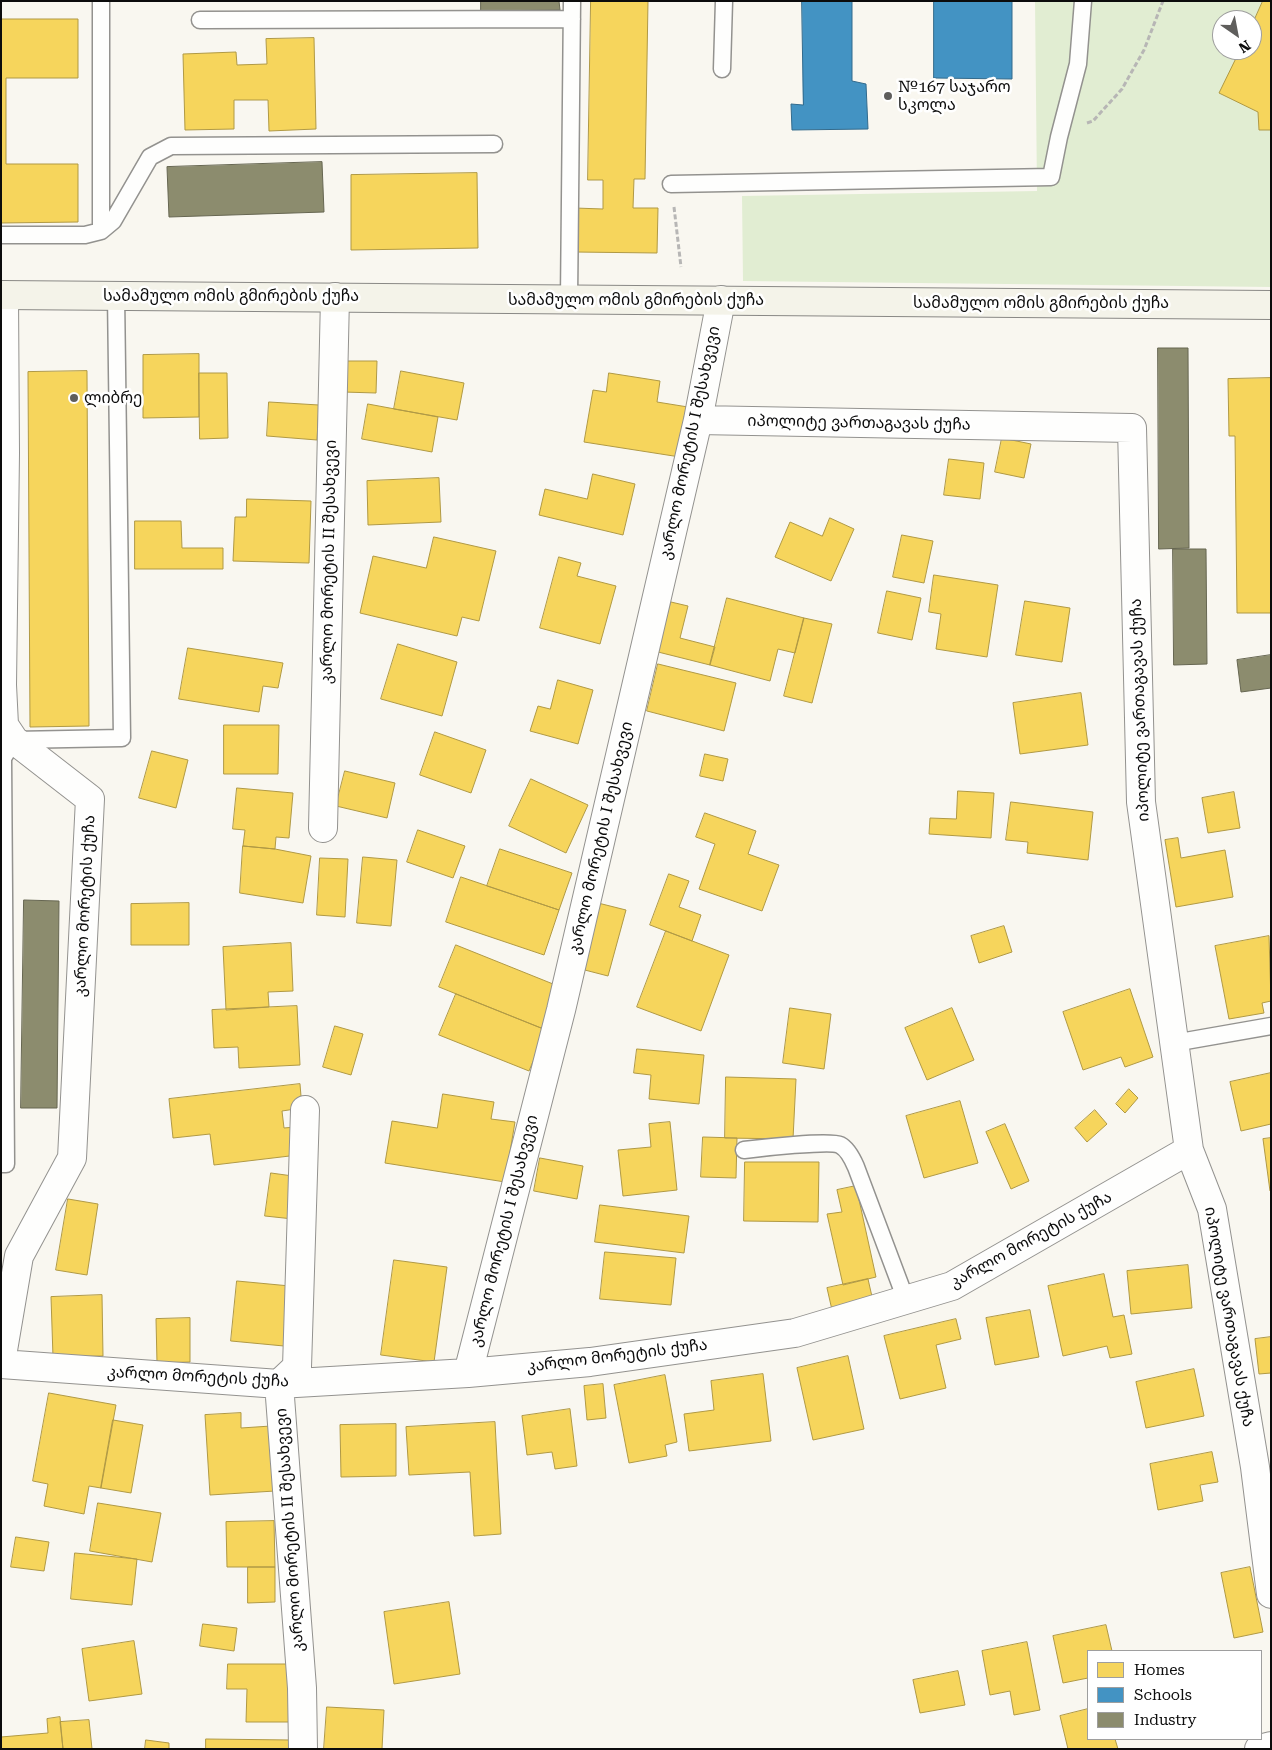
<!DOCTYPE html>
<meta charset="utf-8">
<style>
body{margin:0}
#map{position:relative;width:1272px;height:1750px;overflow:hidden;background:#f9f7f0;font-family:"Roboto Serif",serif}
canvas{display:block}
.frame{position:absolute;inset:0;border:2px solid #0c0c0c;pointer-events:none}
.legend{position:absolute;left:1087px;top:1650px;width:175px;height:90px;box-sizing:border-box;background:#fff;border:1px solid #9e9e9e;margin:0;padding:6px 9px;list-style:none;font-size:15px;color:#0c0c0c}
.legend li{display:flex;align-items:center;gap:10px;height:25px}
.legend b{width:25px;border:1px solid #9e9e9e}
.north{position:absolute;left:1212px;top:10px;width:50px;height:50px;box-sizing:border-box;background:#fff;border:1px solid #9e9e9e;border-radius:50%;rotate:147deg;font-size:14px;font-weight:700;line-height:20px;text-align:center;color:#0c0c0c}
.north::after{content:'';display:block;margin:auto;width:18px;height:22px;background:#5f5e5c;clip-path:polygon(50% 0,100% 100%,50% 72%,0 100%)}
</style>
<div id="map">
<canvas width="1272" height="1750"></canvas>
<div class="frame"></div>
<ul class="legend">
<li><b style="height:14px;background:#f6d55c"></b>Homes</li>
<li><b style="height:14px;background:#4393c3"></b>Schools</li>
<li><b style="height:14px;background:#8c8c6e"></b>Industry</li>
</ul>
<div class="north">N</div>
</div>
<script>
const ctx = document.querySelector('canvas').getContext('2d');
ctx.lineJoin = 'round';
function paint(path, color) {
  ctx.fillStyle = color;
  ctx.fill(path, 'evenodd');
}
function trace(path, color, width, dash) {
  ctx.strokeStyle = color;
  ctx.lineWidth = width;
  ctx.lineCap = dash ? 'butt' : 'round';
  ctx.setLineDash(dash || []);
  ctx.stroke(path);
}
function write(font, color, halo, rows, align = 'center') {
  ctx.font = font + ' "Roboto Serif","Noto Sans Georgian",serif';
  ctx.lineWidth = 5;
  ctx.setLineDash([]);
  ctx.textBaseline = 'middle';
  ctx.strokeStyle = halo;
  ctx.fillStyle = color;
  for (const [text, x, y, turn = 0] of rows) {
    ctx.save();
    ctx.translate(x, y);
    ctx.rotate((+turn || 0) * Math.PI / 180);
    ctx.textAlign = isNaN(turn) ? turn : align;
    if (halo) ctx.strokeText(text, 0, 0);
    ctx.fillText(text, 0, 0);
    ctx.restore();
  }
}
const green = new Path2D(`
 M1035 1H1271V287L743 281 742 196 1037 191ZM1222 20H1252V50H1222Z`);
const homes = new Path2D(`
 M591 1H648L645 179H634L633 208H658L657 253 575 252V208L603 209V180H588Z
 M1263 1H1271V130H1259L1258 112 1219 93 1240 50H1252V25Z
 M1 19H78V78H6V164H78V222L1 223Z
 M314 38 316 129 269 131 268 100H234V129L185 130 183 54 236 52 237 65 267 64 266 39Z
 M477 173 478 248 351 250V175Z
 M199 354V417L143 418V355Z
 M344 361H377L376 393 343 392Z
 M87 371 89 726 30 727 28 372Z
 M401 371 464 383 457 420 394 409Z
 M199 373H227L228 438 200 439Z
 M609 373 660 381 657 402 688 407 680 457 584 442 593 390 606 392Z
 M1271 378V613H1237L1235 436H1229L1228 379Z
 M269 402 319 405 317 440 267 436Z
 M368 404 438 417 432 452 362 439Z
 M1002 438 1031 444 1024 478 995 472Z
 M949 459 984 463 980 499 944 495Z
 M593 474 635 484 623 535 539 515 545 489 587 499Z
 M439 478 441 522 368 525 367 481Z
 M247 499 311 501 309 563 233 561 235 517H246Z
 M830 518 854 529 831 581 775 557 790 522 822 536Z
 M135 521H181L182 548H223V569H135Z
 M902 535 933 541 924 583 893 577Z
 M434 537 496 551 479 621 462 617 457 636 360 613 373 556 426 568Z
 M559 557 581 563 577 576 616 586 600 644 540 628Z
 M934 575 998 585 987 657 936 649 941 614 929 612Z
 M887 591 921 598 912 640 878 633Z
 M727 598 804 618 795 653 778 649 770 681 710 665Z
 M1025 601 1070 608 1062 662 1016 655Z
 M671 602 688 606 680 638 715 647 710 665 658 652Z
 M804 618 832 624 812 703 784 696Z
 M398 644 457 662 442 716 381 699Z
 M188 648 283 663 278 688 263 686 259 712 179 699Z
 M658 664 736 683 724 731 647 711Z
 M558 680 593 690 578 744 530 731 538 706 550 709Z
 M1081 693 1088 745 1020 754 1013 703Z
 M224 725H279L278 774H224Z
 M435 732 486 750 471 793 420 775Z
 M152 751 188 760 176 808 139 798Z
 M705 754 728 759 723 781 700 776Z
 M345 771 395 783 387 818 336 806Z
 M531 779 588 805 566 853 509 826Z
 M237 788 293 793 289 838 276 837 275 849 243 846 245 830 233 829Z
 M958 791 994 793 991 838 929 834 930 818 956 819Z
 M1234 792 1240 828 1208 833 1202 798Z
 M1011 802 1093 812 1088 860 1027 853 1028 842 1006 840Z
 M705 813 756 831 748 854 779 865 762 911 699 889 715 844 696 837Z
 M418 830 465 846 453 878 407 862Z
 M1178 838 1181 858 1225 850 1233 897 1176 907 1165 840Z
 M243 846 275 849 311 856 303 903 240 893Z
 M500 849 572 873 559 910 487 886Z
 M363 857 397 860 391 926 357 923Z
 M320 858 348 859 345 917 317 915Z
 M669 874 689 881 679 907 701 915 692 941 650 925Z
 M461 877 559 910 544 955 446 922Z
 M594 902 626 910 608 976 577 968Z
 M189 903V945H131V904Z
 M1004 926 1012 952 979 963 971 936Z
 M666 931 729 955 701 1031 637 1007Z
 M1269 936 1271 1001 1262 1003 1264 1013 1229 1019 1215 946Z
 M291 943 293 991 268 992 269 1007 226 1010 223 947Z
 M456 945 563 988 546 1030 439 987Z
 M1130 989 1153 1057 1125 1067 1121 1057 1083 1070 1063 1012Z
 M456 994 546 1030 529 1071 439 1035Z
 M297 1006 300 1065 239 1068 238 1047 214 1048 212 1010Z
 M790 1008 831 1014 824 1069 783 1063Z
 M952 1008 974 1060 927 1080 905 1028Z
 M335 1026 363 1034 351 1075 323 1067Z
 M637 1049 704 1055 699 1104 649 1099 651 1075 634 1073Z
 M1271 1073V1124L1241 1131 1230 1082Z
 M726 1077 796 1079 793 1139 725 1138Z
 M300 1084 302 1108 282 1111 284 1128 295 1127 298 1155 214 1165 210 1134 173 1138 169 1099Z
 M1129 1089 1138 1098 1125 1113 1116 1104Z
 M443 1094 494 1102 491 1119 515 1122 505 1182 385 1163 392 1121 437 1128Z
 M960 1101 978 1163 924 1178 906 1116Z
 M1095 1110 1107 1124 1087 1142 1075 1128Z
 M670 1122 677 1190 623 1196 618 1150 651 1147 649 1124Z
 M1005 1124 1029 1181 1011 1189 986 1132Z
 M703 1137 737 1138 736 1178 701 1177Z
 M1271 1138V1191H1270L1263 1139Z
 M540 1158 583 1166 577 1199 534 1191Z
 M745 1162H819L818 1222 744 1221Z
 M271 1173 300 1177 293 1219 265 1216Z
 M856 1186 876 1277 843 1285 827 1214 842 1212 837 1190Z
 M68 1199 98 1204 87 1275 56 1270Z
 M600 1205 689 1216 684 1253 595 1242Z
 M605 1252 676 1258 671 1305 600 1299Z
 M394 1260 447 1267 434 1362 381 1355Z
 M1188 1265 1192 1308 1131 1314 1127 1271Z
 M1104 1274 1113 1317 1124 1315 1132 1354 1110 1358 1107 1346 1063 1356 1048 1286Z
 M868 1279 873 1301 832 1310 827 1288Z
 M237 1281 290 1286 284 1346 231 1341Z
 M102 1295 103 1356 53 1357 51 1297Z
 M1030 1310 1039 1357 995 1365 986 1318Z
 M190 1318V1362L157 1363 156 1319Z
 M956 1319 961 1339 936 1345 946 1388 900 1399 884 1336Z
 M1271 1337V1373L1259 1374 1255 1339Z
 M848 1356 864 1429 813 1440 797 1368Z
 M1194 1369 1204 1416 1146 1428 1136 1382Z
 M763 1374 771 1441 689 1451 684 1414 714 1410 711 1381Z
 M665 1375 677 1442 665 1445 667 1456 629 1463 614 1385Z
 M603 1384 606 1418 587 1420 584 1386Z
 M49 1393 116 1405 101 1488 89 1486 84 1514 44 1506 48 1484 33 1481Z
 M570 1409 577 1466 555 1469 552 1452 527 1455 522 1416Z
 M241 1413V1428L271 1426 275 1491 210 1495 205 1415Z
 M113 1420 143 1425 131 1493 101 1488Z
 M495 1422 501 1534 474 1536 470 1472 409 1475 406 1427Z
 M396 1424V1476L341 1477 340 1425Z
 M1212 1452 1218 1482 1200 1485 1203 1501 1158 1510 1150 1464Z
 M98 1503 161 1513 152 1562 90 1551Z
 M274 1521 275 1567H227L226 1522Z
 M16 1537 49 1542 44 1571 11 1567Z
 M75 1553 137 1559 132 1605 71 1599Z
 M248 1567H275V1602L248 1603Z
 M1250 1567 1263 1632 1234 1638 1221 1573Z
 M449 1602 460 1674 394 1684 384 1612Z
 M203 1624 237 1628 234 1651 200 1646Z
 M1106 1625 1112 1651H1088V1678L1063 1683 1053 1636Z
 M134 1641 142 1694 89 1701 82 1649Z
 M1027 1642 1040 1710 1014 1715 1010 1691 990 1695 982 1651Z
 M228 1664H294L293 1722H246L247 1689H227Z
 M958 1671 965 1705 920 1713 913 1680Z
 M327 1707 384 1710 382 1749H324Z
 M1088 1709V1739H1115L1118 1749H1068L1060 1716Z
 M60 1717 63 1749H1V1737L48 1733 47 1719Z
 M89 1720 92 1749H63L60 1722Z
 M206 1739 291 1740V1749H206Z
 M146 1740 169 1743V1749H145Z`);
const schools = new Path2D(`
 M802 1H852V81L866 84 868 129 792 130 791 104 803 105Z
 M934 1H1012V79L934 78Z`);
const industry = new Path2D(`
 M481 1H559L560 10 481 11Z
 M322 162 324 212 169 217 167 167Z
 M1158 348H1188L1189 548 1159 549Z
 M1173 549H1206L1207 664 1174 665Z
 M1271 655V688L1241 692 1237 660Z
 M24 900 59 901 57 1108H21Z`);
const path = new Path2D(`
 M1087 123 1093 121 1122 89 1144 50 1163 1
 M674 207 681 267`);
const lane = new Path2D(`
 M101 1V231
 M200 20 572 19
 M722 69 724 1
 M671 184 1051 177 1059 137 1078 64 1083 1
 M1 235H85L101 231 113 221 150 157 171 146 494 144
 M569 299 572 1
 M1174 1043 1271 1026
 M744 1150C760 1148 830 1140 840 1145 848 1149 853 1160 856 1167L906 1300
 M1 1164H6L3 758 14 740 122 738 116 295`);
const street = new Path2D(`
 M698 420 1132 428 1141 802 1189 1150 1212 1209 1255 1467 1271 1594
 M323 828 335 297
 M1 1362 19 1256 72 1158 90 799 14 740 4 725 2 685 5 453 4 295
 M1 1364 279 1384 468 1373 590 1362 795 1333 952 1286 1189 1150
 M468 1373 561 1010 698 420 721 300
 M303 1749 302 1688 279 1384 297 1367 305 1110
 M1259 1749 1271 1746`);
const secondary = new Path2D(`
 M1 295 1271 305`);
const markers = [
 [888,96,5,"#5f5e5c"],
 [74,398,5,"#5f5e5c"]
];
const poiNames = [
 ["№167 საჯარო",898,87],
 ["სკოლა",898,105],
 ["ლიბრე",84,398]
];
const streetNames = [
 ["სამამულო ომის გმირების ქუჩა",231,296],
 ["სამამულო ომის გმირების ქუჩა",636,300],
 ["სამამულო ომის გმირების ქუჩა",1041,303],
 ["იპოლიტე ვართაგავას ქუჩა",859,423,1],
 ["კარლო მორეტის I შესახვევი",690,443,-78],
 ["კარლო მორეტის II შესახვევი",329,562,-89],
 ["იპოლიტე ვართაგავას ქუჩა",1140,710,-92],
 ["კარლო მორეტის I შესახვევი",601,838,-77],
 ["კარლო მორეტის ქუჩა",85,906,-87],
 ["კარლო მორეტის I შესახვევი",504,1231,-76],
 ["კარლო მორეტის ქუჩა",1031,1240,-29],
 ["იპოლიტე ვართაგავას ქუჩა",1229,1317,80],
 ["კარლო მორეტის ქუჩა",617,1356,-7],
 ["კარლო მორეტის ქუჩა",198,1377,3],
 ["კარლო მორეტის II შესახვევი",290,1530,-94]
];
paint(green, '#e1edd2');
paint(homes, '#f6d55c');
trace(homes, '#b09944', 1);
paint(schools, '#4393c3');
trace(schools, '#326a8c', 1);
paint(industry, '#8c8c6e');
trace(industry, '#666651', 1);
trace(lane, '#93928f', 19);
trace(street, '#93928f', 30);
trace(secondary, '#898885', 30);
trace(path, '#b7b6b5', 3, [5, 2.5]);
trace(lane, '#fefefd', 16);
trace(street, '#fefefd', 28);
trace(secondary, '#f4f3e9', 28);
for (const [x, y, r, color] of markers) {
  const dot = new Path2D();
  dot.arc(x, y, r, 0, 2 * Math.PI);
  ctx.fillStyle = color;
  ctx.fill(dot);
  trace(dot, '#fff', 2);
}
write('16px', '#0c0c0c', '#fff', poiNames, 'left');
write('16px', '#0c0c0c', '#fff', streetNames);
</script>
